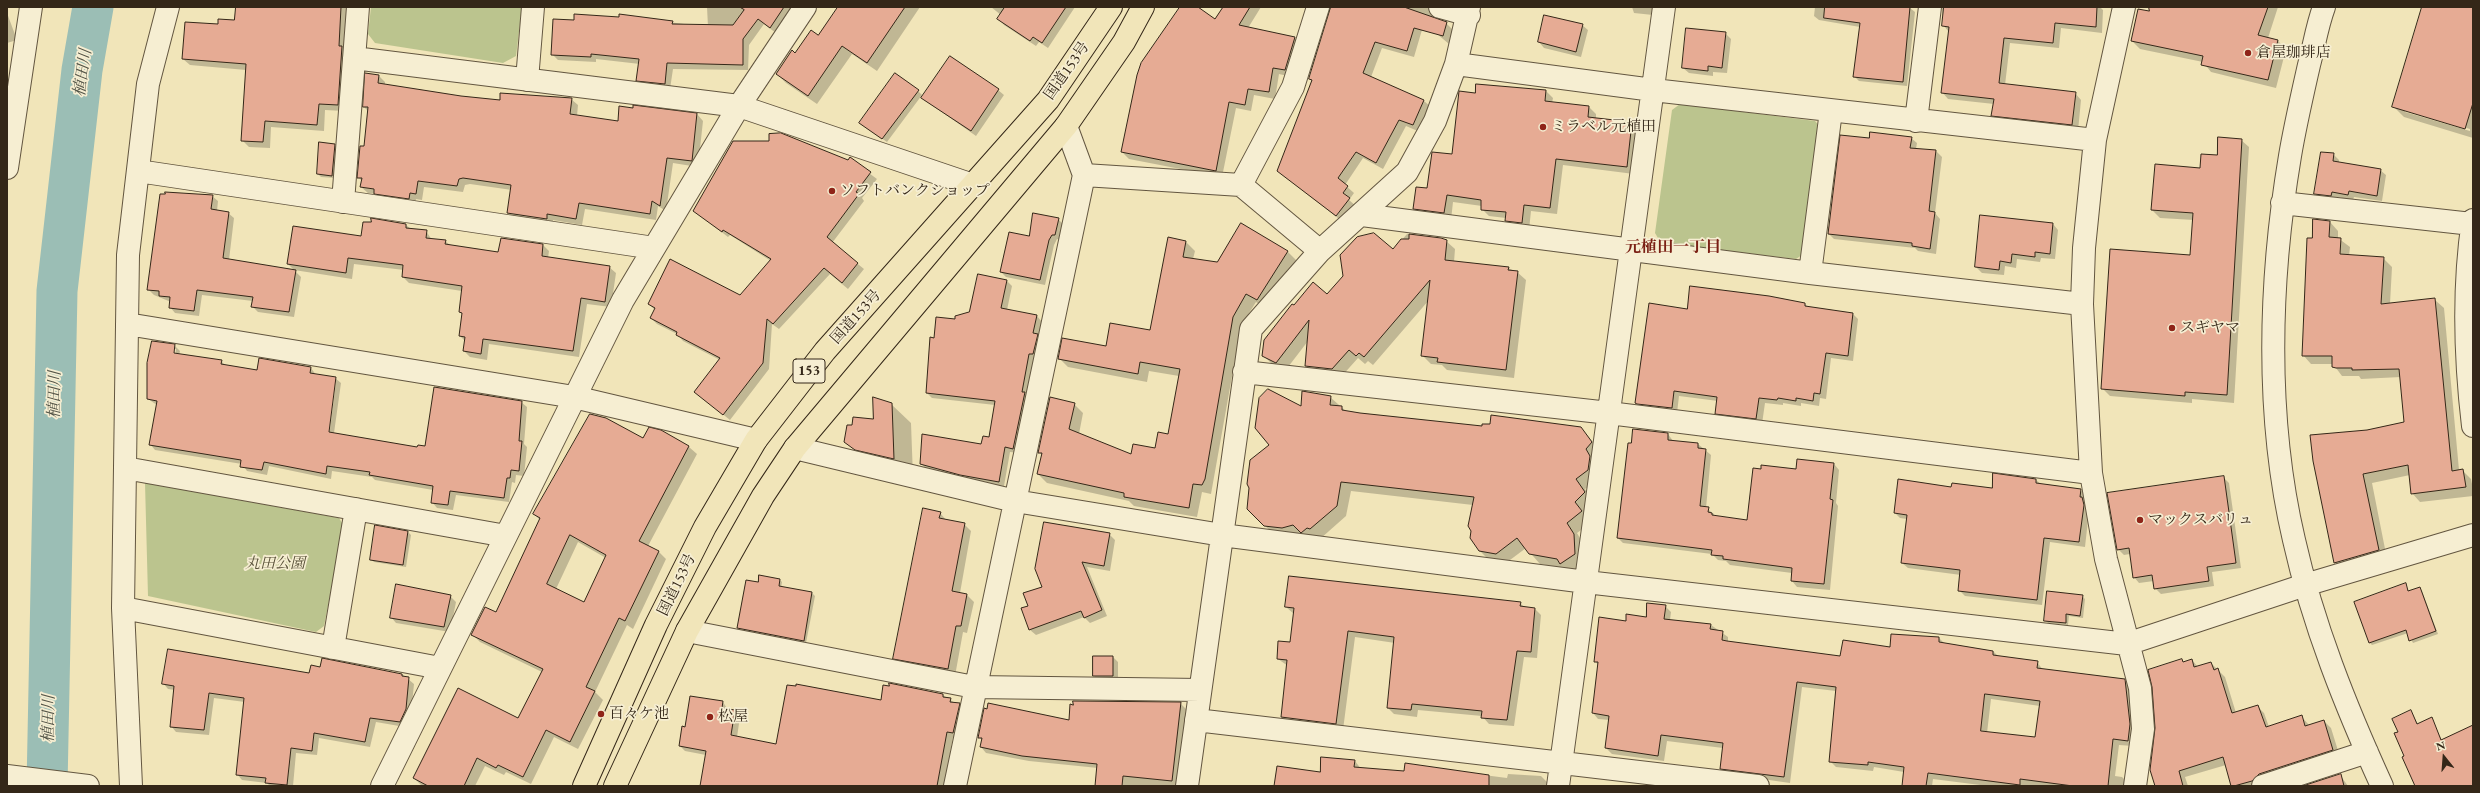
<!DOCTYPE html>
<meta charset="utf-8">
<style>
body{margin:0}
#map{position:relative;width:2480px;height:793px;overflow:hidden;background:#f1e5b9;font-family:"EB Garamond",serif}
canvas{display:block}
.frame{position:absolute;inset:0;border:8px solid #342718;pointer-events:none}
.north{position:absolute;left:2424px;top:737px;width:40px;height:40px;-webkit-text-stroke:3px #f6eed2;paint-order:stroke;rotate:343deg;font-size:11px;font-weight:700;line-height:16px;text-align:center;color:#342718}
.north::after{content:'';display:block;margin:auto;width:14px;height:18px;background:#342718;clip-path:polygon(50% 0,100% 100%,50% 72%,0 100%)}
</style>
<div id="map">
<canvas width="2480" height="793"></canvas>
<div class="frame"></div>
<div class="north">N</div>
</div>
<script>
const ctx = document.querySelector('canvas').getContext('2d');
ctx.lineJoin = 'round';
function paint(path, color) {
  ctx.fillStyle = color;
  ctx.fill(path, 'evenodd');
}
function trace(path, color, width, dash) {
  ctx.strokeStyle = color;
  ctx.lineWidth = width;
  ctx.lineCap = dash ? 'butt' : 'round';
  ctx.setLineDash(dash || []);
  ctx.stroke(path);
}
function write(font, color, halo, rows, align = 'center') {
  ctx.font = font + ' "EB Garamond","Noto Serif JP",serif';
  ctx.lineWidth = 3.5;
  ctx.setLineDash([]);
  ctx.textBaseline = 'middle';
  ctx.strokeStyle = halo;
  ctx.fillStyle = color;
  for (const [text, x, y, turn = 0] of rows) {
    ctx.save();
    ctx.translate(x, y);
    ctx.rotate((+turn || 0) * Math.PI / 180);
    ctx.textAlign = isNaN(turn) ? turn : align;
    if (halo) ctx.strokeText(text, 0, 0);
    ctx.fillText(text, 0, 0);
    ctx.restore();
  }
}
const green = new Path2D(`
 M371 7H522L516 56 503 63 375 43 368 34Z
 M1680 104 1815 121 1823 130 1805 253 1796 259 1661 243 1655 233 1672 110Z
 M145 483 339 518 344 526 324 626 316 632 148 596Z`);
const shadow = new Path2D(`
 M237 7 347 8 344 111 325 110 324 131 271 127 270 148 249 147 242 140 246 70 190 65 183 59 219 25 234 22Z
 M707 7H794L776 33 764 24 749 45 748 70 673 69 670 89 643 86 638 80 640 64 596 59V62L558 60 552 54 575 21 620 18V16L708 27Z
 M851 7H920L877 71 852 54 817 104 786 83 777 74 796 54Z
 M991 7H1075L1048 48 1039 42 1036 46 1004 25 999 19 1001 15Z
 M1181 7H1196L1215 20 1224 7H1261L1248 28 1295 38 1302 45 1292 77 1279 74 1275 99 1254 95 1251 111 1236 108 1222 177 1129 159 1122 152Z
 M1330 7H1395L1410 11 1405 7H1437L1434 11 1436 19 1446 23 1453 30 1449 44 1424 23 1414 57 1382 48 1371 77 1424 101 1431 107 1420 132 1406 126 1383 169 1363 158 1345 185 1354 193 1349 200 1356 206 1343 222 1278 171 1312 82 1310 79 1322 43Z
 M1632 7H1655L1653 15 1634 13Z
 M1815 7 1910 8 1915 12 1907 86 1859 81 1854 76 1860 27 1819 20 1814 16Z
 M1942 7H2100L2103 10 2102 33 2061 28 2059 48 2010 43 2005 85 2075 93 2081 100 2078 131 1999 122 1992 115 1994 104 1948 99 1942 92 1949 32 1943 25Z
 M2156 7H2278L2268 38 2277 40 2286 49 2276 88 2211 72 2203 62 2140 49 2132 41 2154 13Z
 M2423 7H2473V138L2404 117 2393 106ZM2405 110 2470 129V131L2405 112Z
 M7 13 17 40 7 43Z
 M1582 25 1588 30 1581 57 1544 48 1539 42Z
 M1725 33 1731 39 1727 73 1713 72V76L1689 73 1683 68Z
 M379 76 385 82V85L461 97 501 101 571 99 578 105 577 116 619 122 697 114 703 121 698 167 673 163 666 211 658 206 656 220 585 209 582 225 553 220V225L515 219 508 213 512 190 470 184 465 185 463 192 424 187 422 200 416 199 415 205 381 199 376 194 368 193 361 187 362 181 358 177 365 147 368 111 364 107Z
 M998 90 1004 95 976 136 922 98Z
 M918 91 922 95 887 142 865 127Z
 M1546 91 1553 98 1552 103 1589 107 1596 114V119L1632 123 1639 130 1634 174 1563 165 1557 214 1531 211 1529 230 1513 228 1506 221V218L1489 216 1482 209V206L1453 202 1451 220 1421 216 1414 209 1453 155 1476 94Z
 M1911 138 1917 143 1916 149 1936 151 1942 157 1935 213 1940 219 1936 254 1918 251 1915 248 1834 239 1829 234 1870 139Z
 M2241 140 2249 147 2234 403 2192 399V403L2110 396 2102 388 2191 256 2194 220 2160 218 2152 210Z
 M334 145 337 147 335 178 321 177 318 174Z
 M2333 154 2339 160V163L2380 170 2386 175 2382 201 2354 197 2353 200 2337 197V201L2321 199 2316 194Z
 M850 159 877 179 862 198 864 201 832 243 864 269 848 289 830 274 779 329 772 324 769 369 730 420 695 392 720 360 683 341 677 334 657 324 651 318 655 310 649 304 740 296 771 261 730 235 728 237 701 216Z
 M212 196 218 201 217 211 228 213 234 218 229 260 295 271 288 264 362 237 406 225 411 229 426 231 432 240 445 241 450 245 499 253 501 239 543 245 549 251 548 258 609 267 616 273 611 307 587 304 579 357 489 344 487 360 470 357 464 351 466 342 460 336 463 315 460 312 462 291 409 283 403 277 404 270 354 264 352 279 294 270 301 277 294 317 258 312 252 306 253 301 202 295 199 316 175 313 170 307 171 302 154 295 148 289Z
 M1058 219 1063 224 1060 240 1057 239 1054 245 1045 285 1006 277 1001 272 1029 237Z
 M2330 222 2338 231V238L2350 247 2349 256 2383 258 2392 267 2390 304 2435 300 2444 308 2459 470H2462L2471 479 2473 489V496L2420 502 2412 493 2410 475 2372 483 2387 559 2343 571 2335 562 2367 431 2405 423 2401 377 2361 379 2359 376H2342L2333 364H2311L2303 355 2313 239Z
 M2053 224 2058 230 2055 259 2041 258 2040 262 2017 259 2016 268 2005 266 2004 275 1982 273 1976 267Z
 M1407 234 1446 241 1455 249 1454 262 1508 268 1517 272 1526 280 1514 378 1447 370 1442 365 1431 364 1422 355 1429 300 1373 365 1368 361 1365 364 1358 358 1341 377 1314 374 1306 366 1308 341 1285 371 1272 364 1263 355 1327 295 1393 250Z
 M1169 239 1186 242 1195 251 1193 259 1218 264 1288 252 1297 261 1266 309 1256 302 1241 326 1211 494 1202 492 1197 517 1134 506 1129 501 1047 483 1038 474 1042 455 1039 452 1074 404 1083 413 1079 434 1132 455 1156 449 1169 435 1179 376 1149 371 1147 382 1068 367 1059 358 1107 347 1151 331Z
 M1007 281 1012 286 1007 310 1037 316 1042 322 1019 453 1010 452 1004 486 966 480 927 469 921 464 982 446 990 438 995 405 932 398 927 393 935 339 955 320 970 313Z
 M1805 304 1808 307 1853 314 1858 319 1853 361 1831 358 1826 399 1820 398 1819 406 1801 403V406L1783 403V405L1765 403 1762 424 1721 419 1716 413 1718 401 1679 396 1677 413 1642 408 1636 402 1688 310Z
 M174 345 180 351 179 355 221 361 226 366 258 372 311 368 316 375 335 378 341 383 334 433 418 448 425 447 521 402 527 407 524 444 527 447 524 476 516 475 515 483 512 482 509 502 456 495 453 510 437 508 432 502 433 490 375 480 372 477 332 471 331 479 269 466 267 475 247 471 242 464 155 450 150 444 157 405 148 399ZM174 349H176L175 358H173ZM334 381H336L329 437 327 436Z
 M1330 397 1347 412 1483 427 1581 428 1602 453 1598 480 1585 489 1595 503 1584 512 1592 522 1577 533 1584 545V564L1571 573 1566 568 1540 564 1526 548 1506 563 1490 561 1479 550 1473 505 1351 491 1346 516 1320 539 1312 542 1304 534 1292 538 1275 536 1248 508 1271 445 1302 408Z
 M891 404 911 423 913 477 865 461 845 441 853 426 874 420Z
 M660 431 689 447 697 454 648 546 659 552 666 559 633 629 627 625 595 692 603 700 578 749 554 737 531 784 506 772 504 775 485 766 475 786H422L414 778 519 719 542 672 480 642 472 634 497 614 540 520 534 514 643 440ZM578 542 606 558 584 603 556 589Z
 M1668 434 1673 441 1698 444 1711 455 1706 508 1714 514V517L1748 521 1762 470H1797L1834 464 1839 470 1836 503 1838 506 1830 590 1797 587 1792 581V573L1730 565 1726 561 1718 560 1712 554 1623 543 1618 538Z
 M2223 477 2229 483 2241 568 2212 572 2214 586 2161 594 2155 588 2154 581 2139 583 2134 577 2130 554 2124 555 2118 549Z
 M2036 480 2041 484 2080 490 2086 495 2089 511 2085 547 2050 542 2042 605 1965 596 1959 590 1961 575 1908 568 1902 563 1907 519 1900 518 1895 513 1952 488 1993 489Z
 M940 513 947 521 964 524 971 531 960 593 967 595 974 602 967 633 963 632 955 676 901 665 894 658Z
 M376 527 408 532 411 535 406 567 374 562 371 559Z
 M1109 534 1115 540 1110 571 1087 567 1107 616 1090 623 1084 617 1036 635 1030 630 1029 606 1043 587Z
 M780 580 782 582 781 588 812 593 815 596 806 643 741 630 738 628 759 584Z
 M2405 585 2409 592 2420 588 2422 591 2438 634 2413 643 2408 633 2372 645 2370 643Z
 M450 596 456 602 450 632 396 623 391 617Z
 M2082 596 2085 599 2083 618 2069 616 2068 625 2048 623 2045 620Z
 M1520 603 1525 608 1535 609 1541 615 1537 658 1524 657 1514 726 1489 724 1482 716 1418 710 1417 717 1394 714 1388 708 1395 643 1355 637 1343 730 1288 724 1282 717 1288 666 1278 659 1290 643 1294 614 1286 607Z
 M1665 606 1671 612 1670 620 1711 625 1728 637V642L1841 657 1939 638 1944 643 1993 651 1999 657 2037 662 2043 670 2124 680 2130 686 2133 746 2119 745 2115 776 2122 777 2128 783V786H1988L1933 779 1932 786H1903L1904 772 1874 767 1873 771 1836 767 1830 761 1836 691 1802 687 1790 783 1727 774 1721 769 1723 748 1667 741 1664 761 1612 754 1606 748 1610 720 1598 719 1593 713 1598 665 1595 661 1626 622 1647 618ZM1991 699 2040 706 2036 739 1987 733Z
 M1113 657 1118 662V682L1100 681 1094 676Z
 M2182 660 2184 663 2192 660 2198 667 2211 663 2225 677 2236 713 2257 706 2264 713 2269 727 2301 716 2309 725 2324 721 2331 728 2340 757 2261 786H2233L2226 765 2185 777 2188 786H2156Z
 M310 674H402L414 684 411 714 405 727 376 722 370 747 319 738 317 755 296 753 293 786H270L267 783 242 780 237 774 245 702 214 698 209 735 176 732 171 726 175 690 168 689 163 683Z
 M943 695 965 710 959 738 953 737 944 786H701L706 755 685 751 680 746 686 728 723 702 728 710 735 711 740 717 737 737 777 745 882 702Z
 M1180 703 1186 709 1177 786H1096L1098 768 1029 761 986 753 981 747 982 740 979 737Z
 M2411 711 2418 724 2431 719 2442 740 2473 734V786H2416L2399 733Z
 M1355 761 1361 769 1405 772 1406 765 1507 778 1508 774 1541 776 1548 783 1547 786H1275Z
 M2340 775 2348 786H2306Z`);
const river = new Path2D(`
 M47 786 57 291 82 70 93 7`);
const building = new Path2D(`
 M236 7H341L339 46H342L338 105 319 104 317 125 265 121 263 142 241 141 246 64 182 59 185 22 218 24V19L234 20Z
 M740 7H784L770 28 758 19 743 39V65L667 63 665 84 636 81 639 59 591 54V57L551 55 553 19 574 20V14L619 17V14L673 21 672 24 733 25 744 10Z
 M838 7H905L867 63 842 46 808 96 776 74 792 50 795 53 811 30 818 35Z
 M1005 7H1066L1042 43 1033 37 1030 41 997 19Z
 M1180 7H1198L1215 19 1223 7H1250L1239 25 1295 37 1285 70 1273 68 1269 92 1248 89 1245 105 1229 102 1216 171 1121 152 1137 75 1141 63Z
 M1331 7H1404L1447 22 1443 36 1414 28 1407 51 1375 42 1363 73 1424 100 1413 125 1399 120 1376 163 1356 152 1338 178 1348 186 1343 193 1350 198 1336 216 1277 171 1312 80 1309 79Z
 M1825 7H1910L1903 82 1853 77 1860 23 1824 18Z
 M1944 7H2097L2096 27 2055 23 2053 43 2004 38 1999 83 2076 92 2072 125 1991 116 1994 99 1941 93 1949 27 1942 26Z
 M2149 7H2268L2258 35 2278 40 2268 80 2201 65 2203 56 2131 41 2138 9 2149 11Z
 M2422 7H2473V103L2465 129 2392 107Z
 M1544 15 1583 24 1576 52 1538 42Z
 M1686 28 1726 32 1722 68 1708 66V71L1682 68Z
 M950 56 999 89 971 131 921 98Z
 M365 73 379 75 378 83 461 96 500 100V93L572 98 570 114 618 121 619 106 633 108V105L697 113 692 161 667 158 660 206 652 201 650 214 579 203 576 219 547 214V219L507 213 511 185 463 178 459 179 457 186 418 181 416 194 410 193 409 199 374 194V189L360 187 362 178H357L360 146H364L368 107H363Z
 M895 73 919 90 882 139 859 123Z
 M1476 84 1546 90 1545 101 1589 106 1588 117 1632 122 1627 167 1556 159 1550 208 1524 205 1522 223 1505 221 1506 212 1481 210V200L1447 195 1444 213 1413 209 1416 187 1427 188 1432 152 1452 154 1459 91 1475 93Z
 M1870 132 1912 137 1910 148 1936 150 1929 211 1935 212 1930 249 1912 246V243L1828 234 1840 135 1869 138Z
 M781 133 848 160 850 157 871 172 856 192 859 194 827 237 858 263 842 283 824 268 773 324 767 319 763 363 723 415 694 392 720 358 676 335 677 332 650 318 655 308 648 304 670 259 740 295 771 259 723 230 722 232 693 211 733 141H769V134Z
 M2218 137 2242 139 2227 395 2185 392V396L2101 389 2110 249 2190 255 2193 213 2151 210 2155 164 2200 168 2201 154 2217 155Z
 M319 142 335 144 332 176 317 174Z
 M2321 152 2334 153 2333 161 2381 169 2377 196 2349 191 2348 195 2332 192 2331 196 2314 194Z
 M165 192 213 195 211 209 229 212 223 258 296 270 289 312 251 307 253 297 197 290 194 311 169 308 170 297 159 296V291L147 290 160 194H165Z
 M1033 213 1059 218 1055 235H1052L1049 240 1040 280 1000 272 1009 232 1029 236Z
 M1980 215 2053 223 2050 254 2035 252V257L2012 254 2011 263 2000 261 1999 270 1975 267Z
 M371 218 406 224V228L427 230 426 238 446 240 445 244 498 252 501 238 543 244 542 256 610 266 605 302 581 298 573 351 483 339 481 354 463 351 465 337 459 336 462 313 459 312 462 286 402 277 403 265 348 258 346 273 287 264 293 226 361 236 363 222H371Z
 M2313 219 2330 221 2329 237 2341 238 2340 254 2384 257 2381 304 2435 298 2452 471 2463 469 2466 487 2411 494 2408 465 2363 474 2379 550 2334 563 2313 461 2310 435 2367 430 2404 422 2399 369 2352 370V368H2336L2332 367V356H2302L2307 238H2312Z
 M1241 223 1288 251 1257 300 1246 294 1233 317 1205 479 1202 485 1193 484 1189 508 1124 497V493L1037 474 1042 453H1038L1050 397 1075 403 1069 429 1131 454 1133 444 1155 448 1158 432 1168 434 1180 369 1140 362 1138 374 1058 359 1062 338 1106 346 1110 323 1150 330 1168 237 1186 241 1183 257 1217 262Z
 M1374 233 1393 249 1401 239H1409V234L1441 238 1447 240 1445 260 1509 267 1508 270 1518 271 1506 370 1437 362 1438 358 1421 356 1430 280 1364 357 1359 353 1356 356 1349 350 1332 369 1305 366 1309 320 1276 363 1262 356 1264 340 1292 304 1294 305 1313 282 1327 294 1343 276 1340 255 1357 237Z
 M978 274 1007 280 1001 308 1037 315 1033 333 1038 334 1033 354H1029L1022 392H1025L1013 449 1005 447 999 482 960 475 920 464 922 434 981 444 983 436 989 437 995 401 926 393 930 337 934 338 936 317 955 319V316L969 312Z
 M1690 286 1769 296 1805 303V306L1853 313 1848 356 1826 353 1820 394 1814 393 1813 401 1796 398V401L1778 398 1777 400 1759 398 1756 419 1715 414 1717 397 1674 391 1672 408 1637 404 1635 403 1649 303 1687 309Z
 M152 341 175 344 174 353 222 360 221 364 257 370 259 358 311 367 310 373 336 377 329 432 417 447 418 445 425 446 434 387 522 401 519 441H522L519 471 511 470 510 478H507L504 498 450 491 448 505 431 503 433 486 369 475 370 472 327 466 326 474 264 462 262 470 240 467 241 460 149 445 157 401 147 399V363Z
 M1268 389 1301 406 1302 391 1331 396 1330 405 1342 406V410L1360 413 1482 426V424H1490L1491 415 1581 427 1592 442 1586 449 1590 456 1588 470 1576 479 1585 492 1575 502 1582 511 1567 523 1574 534 1575 554 1560 564 1557 559 1529 554 1517 538 1496 554 1479 551 1470 538 1471 531 1468 526 1474 497 1341 482 1337 506 1310 529 1307 528 1301 533 1293 525 1282 528 1264 526 1247 509 1249 488 1247 484 1250 460 1269 445 1255 428 1259 398Z
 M873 397 892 403 894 459 855 450 844 442 847 425H852L853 417 873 419Z
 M590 414 606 418 643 438 649 427 661 430 689 446 639 541 659 551 625 621 619 618 586 687 595 691 570 742 546 730 523 777 498 765 496 768 477 758 464 786H428L413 778 458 688 518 718 543 669 471 635 485 607 496 612 540 518 533 514ZM570 535 606 555 584 602 547 584Z
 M1633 429 1668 433V440L1698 443V448L1706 449 1700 506 1709 507 1708 512 1712 513V515L1747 520 1753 468 1761 469V465L1796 469 1797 459 1834 463 1830 499 1833 500 1824 584 1791 581 1792 568 1723 559V556L1711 555 1712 550 1617 538 1628 443H1631Z
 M1993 473 2036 479V483L2081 489 2080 497H2082L2084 505 2079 542 2044 538 2037 600 1958 591 1960 570 1901 563 1907 515 1894 513 1898 479 1951 487 1952 483 1992 488Z
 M2224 476 2236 563 2207 567 2209 581 2154 589 2152 575 2133 578 2129 548 2117 550 2107 493Z
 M923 508 941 512 939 518 965 523 952 591 967 594 961 626H956L948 669 893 659Z
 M1044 522 1110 533 1104 566 1082 562 1102 610 1084 618 1081 611 1029 630 1021 608 1028 606 1023 593 1042 587 1035 569Z
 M375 525 408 531 403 565 370 560Z
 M759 575 780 579 779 586 812 592 804 641 737 628 746 580 758 582Z
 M1289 576 1521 602 1520 606 1535 608 1531 652 1517 651 1507 720 1481 718 1482 711 1412 704 1411 710 1387 708 1394 637 1348 631 1336 724 1281 717 1287 660 1277 659 1278 641 1290 642 1294 608 1285 607Z
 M2406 583 2408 591 2420 587 2436 631 2409 641 2406 630 2369 643 2354 602Z
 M396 584 451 595 444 627 390 618Z
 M2047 591 2083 595 2080 616 2066 614V623L2044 621Z
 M1647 603 1666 605 1664 619 1711 624 1710 629 1723 631 1722 640 1727 641 1840 656 1843 640 1890 647 1891 634 1939 637V642L1993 651V655L2038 661 2037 668 2125 679 2130 724 2128 741 2113 739 2108 786H2073L2020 779V785L1928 773 1926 786H1902L1904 767 1868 762V765L1829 762 1836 687 1797 682 1784 777 1720 769 1723 743 1661 735 1658 756 1605 748 1609 716 1592 713 1598 662H1594L1599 617 1626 621V614L1646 617ZM1985 694 2040 701 2035 737 1981 731Z
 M168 649 309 673 311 665 320 667 322 658 402 674V676L409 677 406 709 400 722 370 718 365 742 314 733 312 751 291 748 287 785 265 783 266 778 236 775 244 698 209 693 204 730 170 727 174 686 162 684Z
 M1093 656H1113V676H1093Z
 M2182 659 2183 662 2192 659 2194 667 2211 662 2214 670 2218 668 2232 713 2258 705 2266 727 2302 715 2305 726 2324 720 2333 750 2259 774 2252 781 2234 786H2231L2223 757 2179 771 2183 786H2155L2150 770 2155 728 2152 687 2148 670Z
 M889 683 943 694V697L951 698 950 702 960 703 953 733 947 732 937 786H700L706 751 679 746 682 726 685 727 690 696 723 701 722 708 735 710 731 735 776 744 787 685 796 686V684L881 700 883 685 889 686Z
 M1073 701 1181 702 1172 781 1123 776 1122 786H1095L1097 764 1022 756 980 747 982 738H978L984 708 987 709 988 703 1069 720 1070 704 1073 705Z
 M2411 710 2417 724 2432 717 2441 740 2473 725V786H2415L2402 757 2404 756 2394 733 2398 732 2392 719Z
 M1321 757 1355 760 1354 767 1404 771 1405 763 1489 775V786H1274L1277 766 1320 772Z
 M2341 774 2344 786H2303Z`);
const minor = new Path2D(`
 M1440 7 1469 15
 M2124 7 2095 140 2084 248 2082 304 2091 473 2106 559 2140 688 2143 729 2135 786
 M2324 7C2317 26 2314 46 2309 65 2302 96 2295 126 2290 156 2269 281 2265 416 2294 540 2313 625 2346 707 2382 786
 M354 58 739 106 973 185
 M1456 64 1653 90 2095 140
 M527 80 533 7
 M1916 121 1930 7
 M7 168 31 7
 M138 171 654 248
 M1084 175 1241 185 1320 251
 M1241 185 1293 87 1318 7
 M343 202 358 7
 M2282 203 2472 224
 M1362 215 1810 273 2082 304
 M2473 220C2463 287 2465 358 2473 426
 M1810 273 1831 111
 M127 324 574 397 756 440
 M1244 372 1609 413 2091 473
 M795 448 1015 501 1222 535 1586 582 2127 644 2305 585 2473 535
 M125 468 506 536
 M123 608 440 668
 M687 631 974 687 1200 690
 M333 648 356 509
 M1196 720 1758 786
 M7 776 88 786
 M131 786 123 608 128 255 148 84 168 7
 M382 786 623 300 739 106 805 7
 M955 786 1084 175 1066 126
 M1187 786 1251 329 1320 251 1407 172 1435 121 1456 64 1469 7
 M1558 786 1664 7
 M2263 786 2367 752`);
const highway = new Path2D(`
 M584 786 656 625 705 527 756 440 825 351 1048 100 1111 7
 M615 786 687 631 763 496 795 448 1066 126 1124 42 1143 7`);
const markers = [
 [2248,53,4,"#8f2418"],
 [1543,127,4,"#8f2418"],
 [832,191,4,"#8f2418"],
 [2172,328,4,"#8f2418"],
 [2140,520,4,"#8f2418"],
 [601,714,4,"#8f2418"],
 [710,717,4,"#8f2418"]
];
const shields = [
 [809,371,32]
];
const shieldNames = [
 ["153",809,371]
];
const poiNames = [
 ["倉屋珈琲店",2256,53],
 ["ミラベル元植田",1551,127],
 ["ソフトバンクショップ",840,191],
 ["スギヤマ",2180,328],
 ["マックスバリュ",2148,520],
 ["百々ケ池",609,714],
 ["松屋",718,717]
];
const streetNames = [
 ["国道153号",1067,71,-55],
 ["国道153号",856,317,-48],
 ["国道153号",677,585,-64]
];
const parkNames = [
 ["丸田公園",275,564]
];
const waterNames = [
 ["植田川",83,73,-82],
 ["植田川",55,395,-89],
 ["植田川",49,719,-89]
];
const neighbourhoodNames = [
 ["元植田一丁目",1673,248]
];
paint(green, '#bbc48e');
paint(shadow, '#0003');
trace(river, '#9bbeb5', 41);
paint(building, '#e6ab94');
trace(building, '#342718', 1);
trace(minor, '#635640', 24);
trace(highway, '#342718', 24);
trace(minor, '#f6eed2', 22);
trace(highway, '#f1e5b9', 22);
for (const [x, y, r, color] of markers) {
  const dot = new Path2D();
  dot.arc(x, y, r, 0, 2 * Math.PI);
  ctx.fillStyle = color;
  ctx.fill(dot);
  trace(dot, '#f6eed2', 1.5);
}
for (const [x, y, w] of shields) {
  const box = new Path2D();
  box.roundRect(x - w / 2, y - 12, w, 24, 3);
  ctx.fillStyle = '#f6eed2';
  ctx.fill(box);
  trace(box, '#342718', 1);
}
write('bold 14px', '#342718', null, shieldNames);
write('15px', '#342718', '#f6eed2', poiNames, 'left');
write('15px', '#342718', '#f6eed2', streetNames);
write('italic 15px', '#564e36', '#f6eed2', parkNames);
write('italic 16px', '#535447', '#f6eed2', waterNames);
write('bold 16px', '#7a1f14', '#f6eed2', neighbourhoodNames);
</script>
